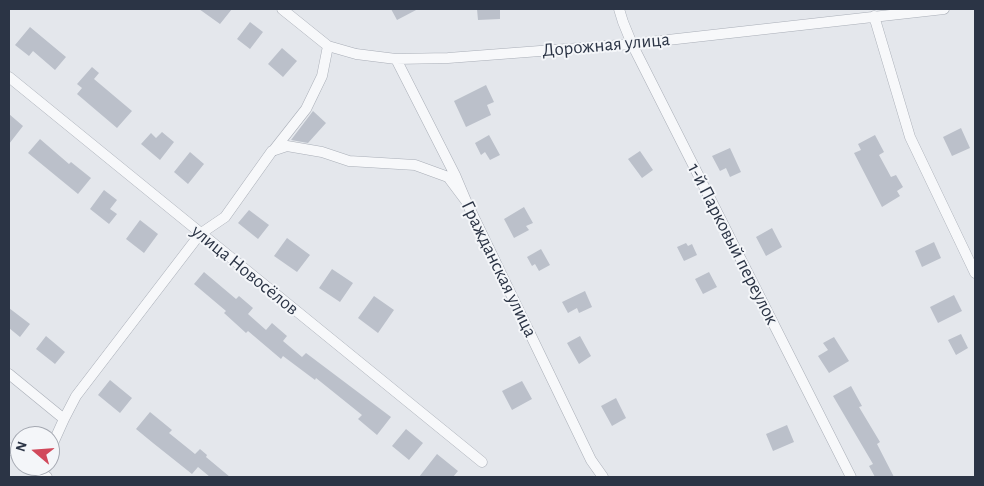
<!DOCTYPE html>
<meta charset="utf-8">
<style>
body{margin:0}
#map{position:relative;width:984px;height:486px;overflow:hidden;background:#e4e7ec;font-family:"Alegreya Sans",sans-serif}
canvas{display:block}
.frame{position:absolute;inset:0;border:10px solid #2b3445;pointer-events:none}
.north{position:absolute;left:10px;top:426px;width:50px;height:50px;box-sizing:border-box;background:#f4f6f9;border:1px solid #a4a8b1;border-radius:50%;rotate:288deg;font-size:14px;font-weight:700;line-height:20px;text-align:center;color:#2b3445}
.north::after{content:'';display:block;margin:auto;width:18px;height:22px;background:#d1495b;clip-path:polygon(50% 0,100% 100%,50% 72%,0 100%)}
</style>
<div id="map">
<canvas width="984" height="486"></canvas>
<div class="frame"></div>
<div class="north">N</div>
</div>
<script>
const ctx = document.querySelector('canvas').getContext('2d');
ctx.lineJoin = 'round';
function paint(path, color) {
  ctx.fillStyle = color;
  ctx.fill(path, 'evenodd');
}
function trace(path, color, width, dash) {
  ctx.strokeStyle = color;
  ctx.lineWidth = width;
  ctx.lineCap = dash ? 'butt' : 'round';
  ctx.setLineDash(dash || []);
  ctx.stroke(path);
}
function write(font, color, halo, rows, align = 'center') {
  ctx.font = font + ' "Alegreya Sans",sans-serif';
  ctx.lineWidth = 4;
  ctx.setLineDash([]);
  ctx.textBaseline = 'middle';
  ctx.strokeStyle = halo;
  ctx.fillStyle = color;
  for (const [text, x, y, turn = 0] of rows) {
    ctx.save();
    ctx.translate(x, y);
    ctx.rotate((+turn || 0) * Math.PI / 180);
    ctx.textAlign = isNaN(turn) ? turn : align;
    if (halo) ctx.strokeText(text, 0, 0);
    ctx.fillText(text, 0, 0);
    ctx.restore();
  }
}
const building = new Path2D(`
 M199 9H232L220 24Z
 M391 9H418L397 20Z
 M477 9H500V19L478 20Z
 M250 22 263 32 250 49 237 39Z
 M30 27 66 57 55 70 33 51 29 56 15 45Z
 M282 48 297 61 283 77 268 64Z
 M92 67 99 73 94 79 132 111 117 128 77 94 82 88 77 84Z
 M486 85 494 102 487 105 491 115 466 127 454 101Z
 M313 111 326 123 308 143 291 140Z
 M9 114 23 126 9 144Z
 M961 128 970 148 952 156 943 137Z
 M162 132 174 142 160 160 141 144 151 133 156 138Z
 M489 135 500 155 490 160 485 152 481 155 475 143Z
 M875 135 884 152 879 155 891 177 896 175 903 187 897 191 900 196 882 207 854 153 861 150 858 144Z
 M40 139 69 164 71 162 91 178 78 194 28 153Z
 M730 148 741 172 730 177 726 168 720 171 712 156Z
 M640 151 653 170 642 178 628 159Z
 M190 152 204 164 188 184 174 172Z
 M104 190 117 200 110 209 117 214 109 224 90 209Z
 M524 207 533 223 526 226 529 230 514 238 504 219Z
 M249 210 269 225 258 239 238 223Z
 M140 220 158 234 144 253 126 239Z
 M772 228 782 247 766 256 756 237Z
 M287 238 310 255 297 272 274 256Z
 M934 242 941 258 922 267 915 251Z
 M686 243 688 246 692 244 697 255 684 261 677 247Z
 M541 249 550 265 539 271 535 264 532 266 527 257Z
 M332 269 353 283 340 302 319 288Z
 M204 272 236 299 239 296 253 308 248 314 266 330 272 323 287 336 283 341 302 357 306 353 391 417 377 435 358 419 362 415 316 378 315 380 283 356 281 359 248 331 246 333 224 313 226 311 194 284Z
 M709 272 717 287 703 294 695 279Z
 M585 291 592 307 579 313 577 308 568 313 562 302Z
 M954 295 962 311 938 323 930 307Z
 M374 296 394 310 378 333 358 318Z
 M9 308 30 324 20 337 9 328Z
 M961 334 968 348 956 355 948 340Z
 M46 336 65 352 55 364 36 349Z
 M580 336 591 356 579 364 567 343Z
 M834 337 849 361 829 373 818 356 828 350 823 343Z
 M110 380 132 398 120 413 98 395Z
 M522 381 532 399 512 410 502 391Z
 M851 386 862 406 859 407 880 442 877 444 894 477H875L869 466 873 464 833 396Z
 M616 398 626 418 612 426 601 406Z
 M150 412 172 430 169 433 195 454 200 449 207 455 206 457 230 477H210L198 467 192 474 153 443 136 429Z
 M787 425 794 442 773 451 766 434Z
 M406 429 423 443 409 460 392 446Z
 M437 454 458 471 453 477H419Z`);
const street = new Path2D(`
 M282 9 328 46 356 54 396 59 448 58 632 44 944 9
 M619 9 623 22 632 44 851 477
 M874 16 910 137 975 273
 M396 59 455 175 466 201 591 460 603 477
 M9 77 482 462
 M273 151 306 109 322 76 328 46
 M9 374 64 419
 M9 448 20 456
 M50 450 64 419 76 396 200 234 225 217 272 151 287 146 322 152 349 161 415 165 448 177 466 201
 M32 466 47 477`);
const streetNames = [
 ["Дорожная улица",606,45,-5],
 ["1-й Парковый переулок",733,244,63],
 ["Гражданская улица",499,269,64],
 ["улица Новосёлов",245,270,39]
];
paint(building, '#bbc0ca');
trace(street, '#a9aeb7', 11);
trace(street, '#f7f8fa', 10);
write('19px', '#2b3445', '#f4f6f9', streetNames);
</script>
